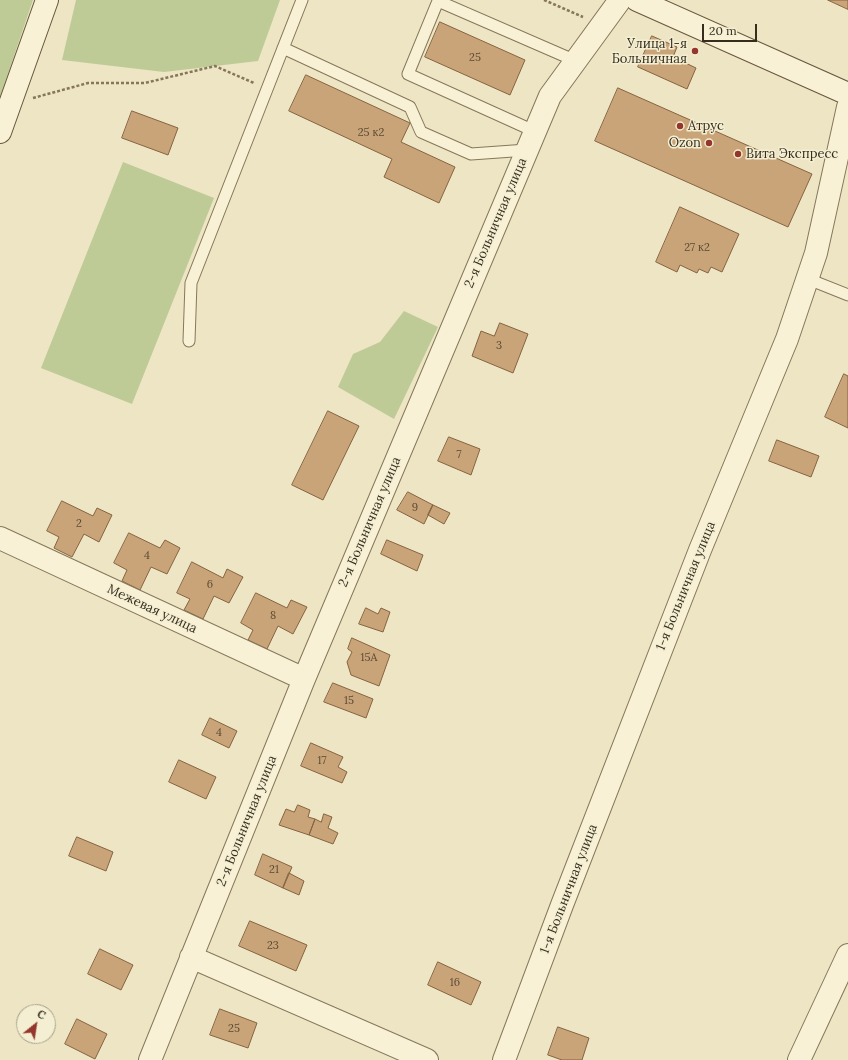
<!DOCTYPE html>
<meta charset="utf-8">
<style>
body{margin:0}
#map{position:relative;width:848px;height:1060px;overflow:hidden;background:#ede5c3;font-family:Lora,serif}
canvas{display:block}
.north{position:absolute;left:16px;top:1004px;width:40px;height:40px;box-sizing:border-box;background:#f4eed2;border:1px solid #a8a18a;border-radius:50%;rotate:30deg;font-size:11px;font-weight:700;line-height:16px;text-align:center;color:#362d1e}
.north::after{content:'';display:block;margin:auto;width:14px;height:18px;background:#94362c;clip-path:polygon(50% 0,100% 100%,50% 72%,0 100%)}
.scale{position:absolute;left:702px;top:24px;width:55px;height:18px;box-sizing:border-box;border:2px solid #362d1e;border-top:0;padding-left:5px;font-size:12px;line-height:14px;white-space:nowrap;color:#362d1e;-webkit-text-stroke:3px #f4eed2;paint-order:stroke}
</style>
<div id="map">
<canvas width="848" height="1060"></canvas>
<div class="north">С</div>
<div class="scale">20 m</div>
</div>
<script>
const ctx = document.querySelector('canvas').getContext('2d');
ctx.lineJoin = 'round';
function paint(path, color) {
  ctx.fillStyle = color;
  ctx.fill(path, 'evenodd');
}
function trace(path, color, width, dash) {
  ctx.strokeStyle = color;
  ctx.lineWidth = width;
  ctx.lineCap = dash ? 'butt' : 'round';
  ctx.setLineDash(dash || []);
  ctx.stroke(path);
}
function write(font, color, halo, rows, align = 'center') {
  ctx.font = font + ' Lora,serif';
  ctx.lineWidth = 3;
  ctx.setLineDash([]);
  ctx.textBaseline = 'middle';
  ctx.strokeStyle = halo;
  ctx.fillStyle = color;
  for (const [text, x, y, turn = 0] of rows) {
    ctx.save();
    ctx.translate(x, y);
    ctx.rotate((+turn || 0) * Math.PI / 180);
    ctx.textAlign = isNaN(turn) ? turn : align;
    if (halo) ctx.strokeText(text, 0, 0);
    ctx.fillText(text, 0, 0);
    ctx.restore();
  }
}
const green = new Path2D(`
 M0 0H33L0 97Z
 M76 0H280L258 61 164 72 62 60Z
 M123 162 214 198 132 404 41 368Z
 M404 311 438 327 394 419 338 387 353 354 380 342Z`);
const building = new Path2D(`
 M828 0H848V9Z
 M440 22 525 60 510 95 425 57Z
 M652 36 677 47 673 57 696 68 687 89 638 67Z
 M306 75 410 123 401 142 455 167 439 203 384 177 392 159 289 111Z
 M618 88 812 174 788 227 595 141Z
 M132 111 178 128 168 155 122 138Z
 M680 207 739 234 722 272 711 267 708 273 699 269 697 273 680 265 677 272 656 262Z
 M500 323 528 334 513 373 472 356 481 331 494 336Z
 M844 374 848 376V428L825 417Z
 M328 411 359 426 323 500 292 485Z
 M449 437 480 449 471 475 438 461Z
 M777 440 819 456 811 477 769 461Z
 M408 492 433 505 424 524 397 510Z
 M62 501 93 516 97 508 112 515 99 542 84 534 72 557 54 548 59 537 47 531Z
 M433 505 450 513 444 524 428 515Z
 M129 533 160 548 165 540 180 548 167 574 151 567 140 590 122 581 127 570 114 563Z
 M387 540 423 555 417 571 381 554Z
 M192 562 223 578 227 569 243 577 229 603 214 596 203 619 184 610 190 599 177 593Z
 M256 593 287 608 291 600 307 607 293 634 278 626 267 649 248 640 253 630 241 623Z
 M366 608 378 614 381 608 390 612 383 632 359 624Z
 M352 638 390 655 379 686 351 675 347 662 352 652 348 649Z
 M333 683 373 699 366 718 324 702Z
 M210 718 237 731 229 748 202 735Z
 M311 743 343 757 338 767 347 772 342 783 301 766Z
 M179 760 216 777 206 799 169 782Z
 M298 805 310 810 308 817 315 819 309 835 279 825 286 809 294 812Z
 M324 814 332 817 328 828 338 833 333 844 309 835 315 819 321 822Z
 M77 837 113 852 106 871 69 856Z
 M263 854 292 867 283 888 255 875Z
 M289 873 304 881 299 895 283 888Z
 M250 921 307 945 296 971 239 946Z
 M100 949 133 965 121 990 88 974Z
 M438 962 481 982 471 1005 428 985Z
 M220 1009 257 1023 248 1048 210 1035Z
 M77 1019 107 1034 95 1059 65 1044Z
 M558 1027 589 1038 582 1060H562L548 1055Z`);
const path = new Path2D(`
 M544 0 583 17
 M33 98 88 83H145L215 66 254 83`);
const lane = new Path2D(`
 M283 48 410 107 421 132 471 154 527 150
 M534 131 408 74 438 1 576 61
 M808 279 848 295
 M189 341 191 283 302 0`);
const street = new Path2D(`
 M0 538 304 679
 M191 957 427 1060
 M150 1060 304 679 550 96 620 0
 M504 1060 562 905 700 550 787 339 816 253 848 107
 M799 1060 848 955`);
const secondary = new Path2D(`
 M637 0 848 94
 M0 132 47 0`);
const markers = [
 [695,51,4,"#94362c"],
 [680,126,4,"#94362c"],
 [709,143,4,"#94362c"],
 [738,154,4,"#94362c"]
];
const numberNames = [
 ["25",475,58],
 ["25 к2",371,133],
 ["27 к2",697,248],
 ["3",499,346],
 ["7",459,455],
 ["9",415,508],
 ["2",79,524],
 ["4",147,556],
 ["6",210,585],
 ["8",273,616],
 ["15А",369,658],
 ["15",349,701],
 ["4",219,733],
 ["17",322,761],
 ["21",274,870],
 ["23",273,946],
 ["16",455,983],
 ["25",234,1029]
];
const poiNames = [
 ["Улица 1-я",687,44],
 ["Больничная",687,59],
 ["Атрус",688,126,"left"],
 ["Ozon",701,143],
 ["Вита Экспресс",746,154,"left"]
];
const streetNames = [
 ["2-я Больничная улица",496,223,-67],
 ["2-я Больничная улица",370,522,-67],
 ["1-я Больничная улица",686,586,-68],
 ["Межевая улица",152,609,25],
 ["2-я Больничная улица",247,821,-68],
 ["1-я Больничная улица",569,889,-69]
];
paint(green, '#bfcb97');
paint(building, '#caa479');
trace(building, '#856340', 1);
trace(lane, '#86775a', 13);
trace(street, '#86775a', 24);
trace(secondary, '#68573d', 24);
trace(path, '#86775a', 2.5, [3, 2]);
trace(lane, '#f8f1d5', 11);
trace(street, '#f8f1d5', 22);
trace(secondary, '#f8f1d5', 22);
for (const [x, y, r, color] of markers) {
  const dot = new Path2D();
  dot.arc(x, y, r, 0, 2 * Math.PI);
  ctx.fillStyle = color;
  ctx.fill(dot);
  trace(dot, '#f4eed2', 1.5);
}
write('11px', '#5b4b35', null, numberNames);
write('13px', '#362d1e', '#f4eed2', poiNames, 'right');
write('13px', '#362d1e', '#f4eed2', streetNames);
</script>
